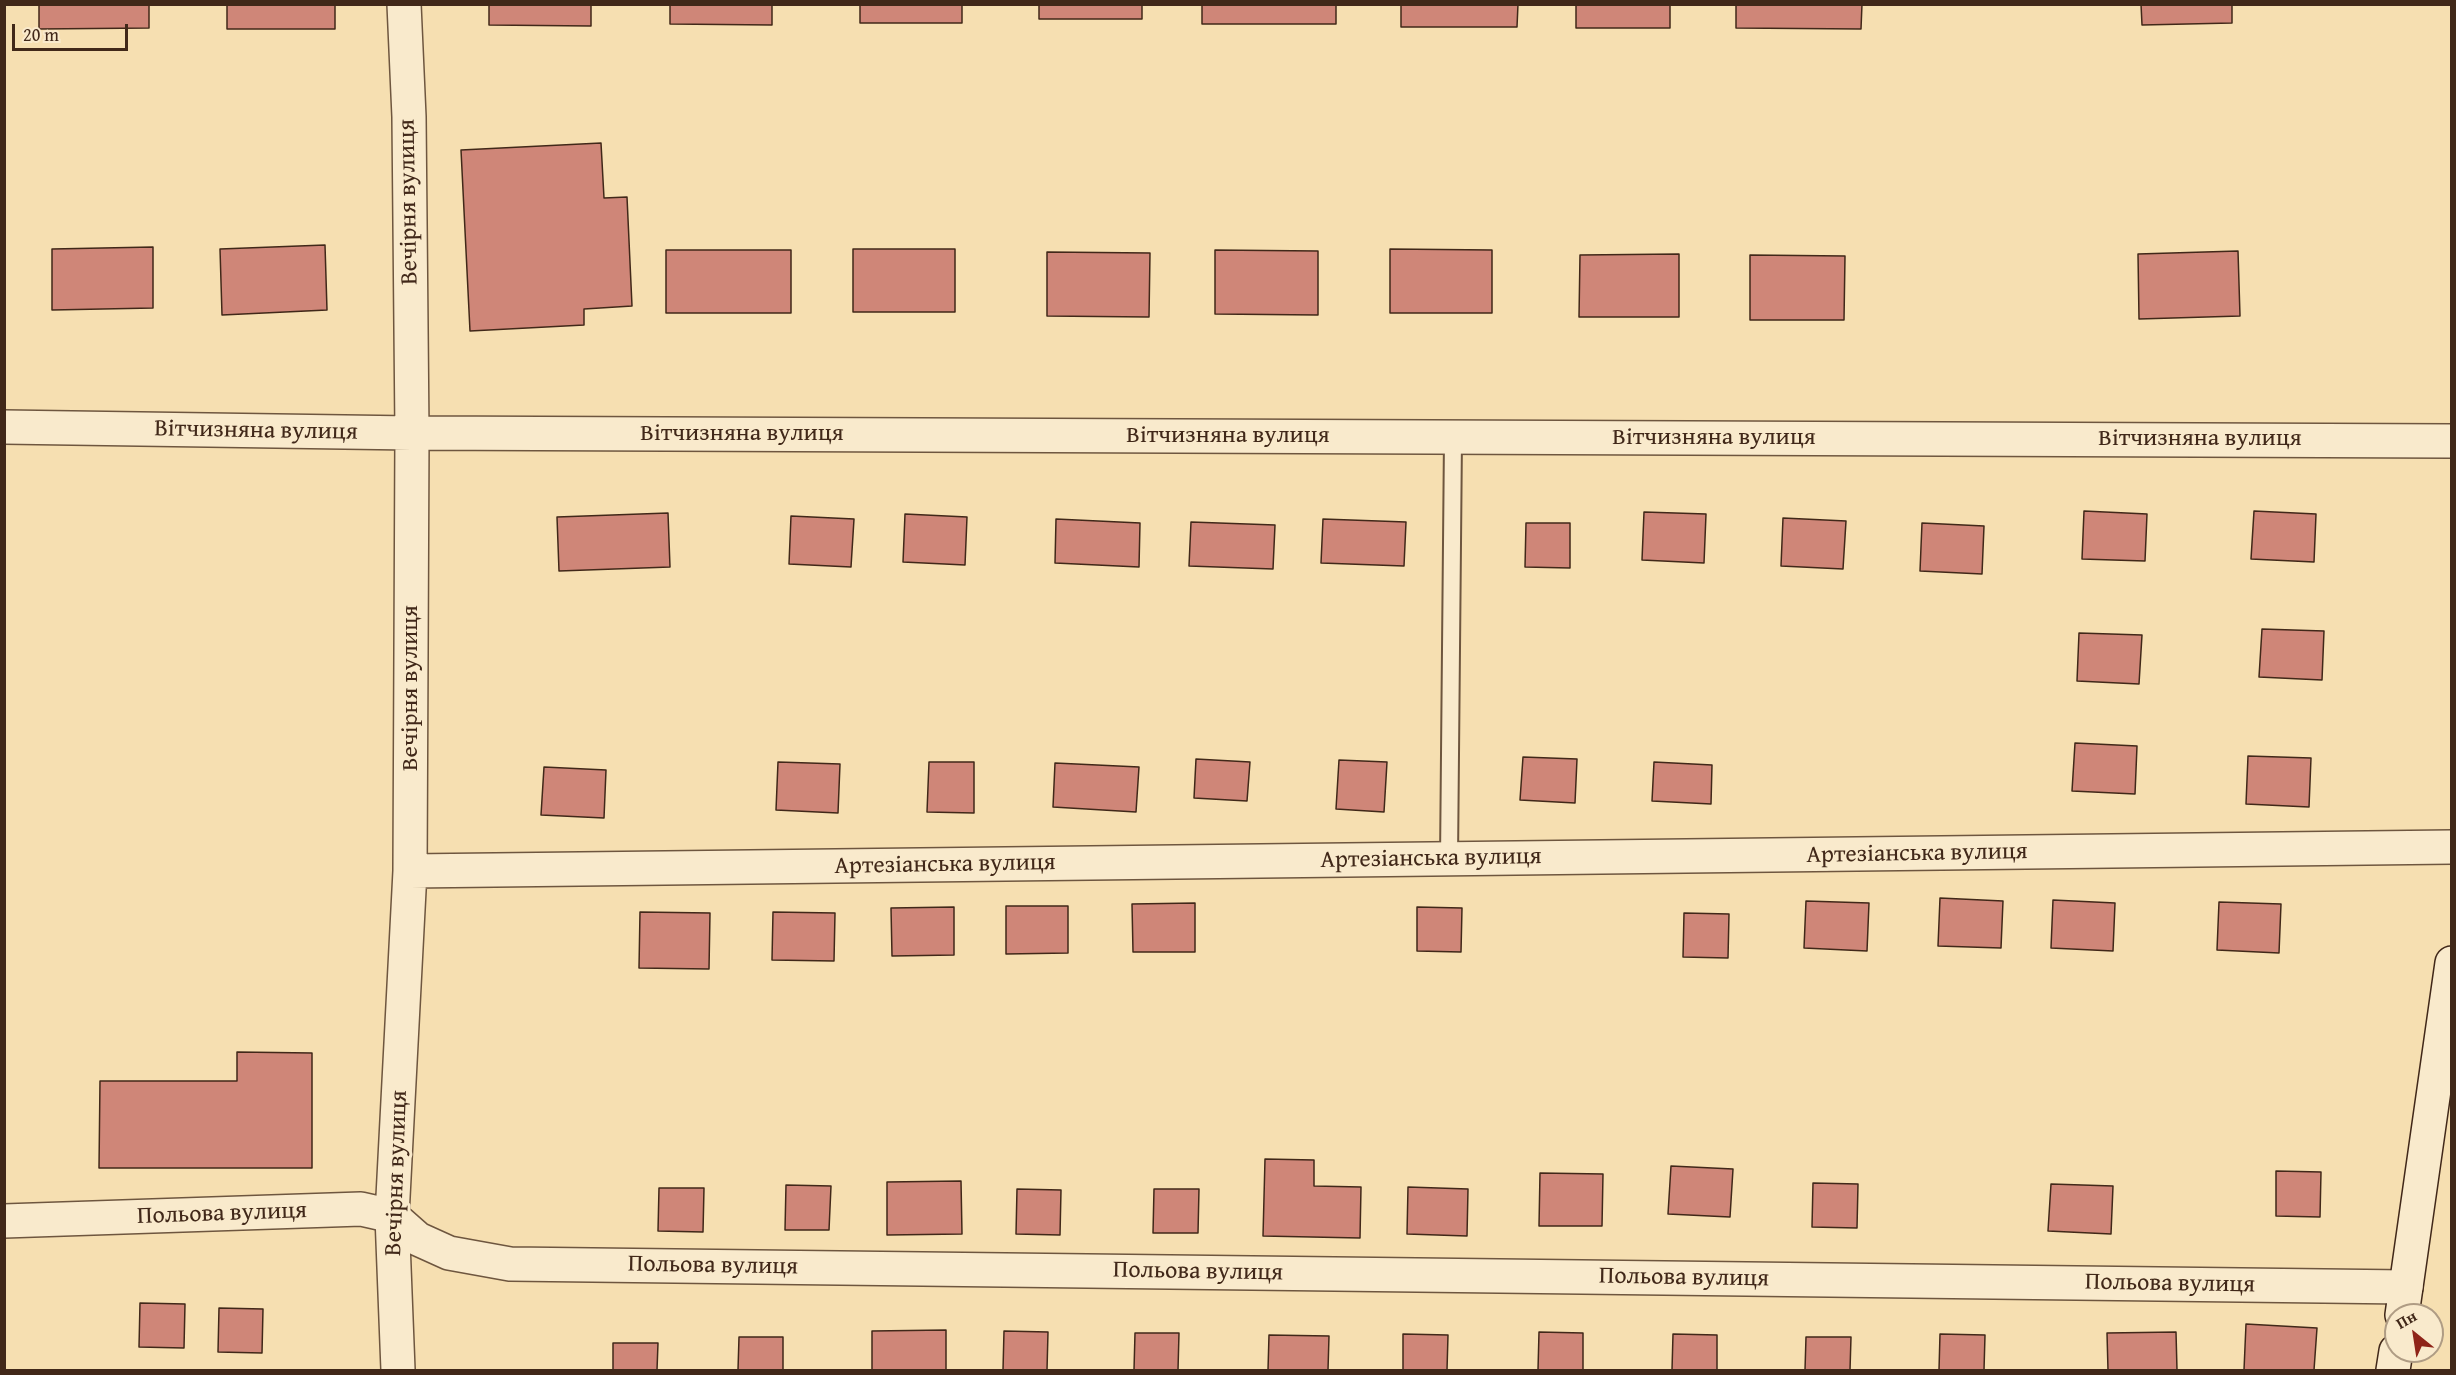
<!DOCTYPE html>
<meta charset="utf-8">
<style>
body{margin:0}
#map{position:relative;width:2456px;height:1375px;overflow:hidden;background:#f6dfb1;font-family:"Gentium Book Plus",serif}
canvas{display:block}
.frame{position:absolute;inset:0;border:6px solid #412819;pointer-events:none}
.north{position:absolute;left:2384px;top:1303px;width:60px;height:60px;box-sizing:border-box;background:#f9eacc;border:2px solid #af9c84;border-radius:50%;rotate:330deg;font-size:16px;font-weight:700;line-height:24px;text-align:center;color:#412819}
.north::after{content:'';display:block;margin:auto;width:21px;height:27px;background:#8f2418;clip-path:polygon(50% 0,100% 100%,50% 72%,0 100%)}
.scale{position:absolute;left:12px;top:24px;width:116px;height:27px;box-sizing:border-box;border:3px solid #412819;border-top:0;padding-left:8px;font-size:18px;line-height:21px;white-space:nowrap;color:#412819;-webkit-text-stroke:4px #f9eacc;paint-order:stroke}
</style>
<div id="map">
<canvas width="2456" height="1375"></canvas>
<div class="frame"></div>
<div class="north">Пн</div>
<div class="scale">20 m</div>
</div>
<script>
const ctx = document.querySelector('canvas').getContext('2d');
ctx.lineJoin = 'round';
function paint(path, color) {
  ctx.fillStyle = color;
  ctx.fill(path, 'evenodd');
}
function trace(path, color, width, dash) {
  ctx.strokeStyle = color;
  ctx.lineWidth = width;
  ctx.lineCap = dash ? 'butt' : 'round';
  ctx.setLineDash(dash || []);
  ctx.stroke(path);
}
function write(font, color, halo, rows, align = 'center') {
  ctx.font = font + ' "Gentium Book Plus",serif';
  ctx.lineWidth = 6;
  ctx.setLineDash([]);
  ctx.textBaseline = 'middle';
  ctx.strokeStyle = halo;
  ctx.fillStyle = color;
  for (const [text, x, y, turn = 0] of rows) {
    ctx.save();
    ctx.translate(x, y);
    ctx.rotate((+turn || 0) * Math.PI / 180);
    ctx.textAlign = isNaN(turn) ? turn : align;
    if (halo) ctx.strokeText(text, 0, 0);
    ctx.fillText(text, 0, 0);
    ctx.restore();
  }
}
const building = new Path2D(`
 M39 4H149V28L39 29Z
 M227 4H335V29H227Z
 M489 4H591V26L489 25Z
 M670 4H772V25L670 24Z
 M860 4H962V23H860Z
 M1039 4H1142V19H1039Z
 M1202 4H1336V24H1202Z
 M1401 4H1518L1517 27H1401Z
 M1576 4H1670V28H1576Z
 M1736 4H1862L1861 29 1736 28Z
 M2141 4H2232V23L2142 25Z
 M601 143 604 198 627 197 632 306 584 309V325L470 331 461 150Z
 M325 245 327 310 222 315 220 249Z
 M153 247V308L52 310V249Z
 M853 249H955V312H853Z
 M1390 249 1492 250V313H1390Z
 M666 250H791V313H666Z
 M1215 250 1318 251V315L1215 314Z
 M2238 251 2240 316 2139 319 2138 254Z
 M1047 252 1150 253 1149 317 1047 316Z
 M1679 254V317H1579L1580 255Z
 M1750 255 1845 256 1844 320H1750Z
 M2084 511 2147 514 2145 561 2082 559Z
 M2254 511 2316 514 2314 562 2251 559Z
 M1644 512 1706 514 1704 563 1642 560Z
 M668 513 670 567 559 571 557 517Z
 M905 514 967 517 965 565 903 562Z
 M791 516 854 519 851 567 789 564Z
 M1783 518 1846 521 1843 569 1781 566Z
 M1056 519 1140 523 1139 567 1055 563Z
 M1323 519 1406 522 1404 566 1321 563Z
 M1191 522 1275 525 1273 569 1189 566Z
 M1526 523H1570V568L1525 567Z
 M1922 523 1984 526 1982 574 1920 571Z
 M2262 629 2324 631 2322 680 2259 677Z
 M2079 633 2142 635 2139 684 2077 681Z
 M2075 743 2137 746 2135 794 2072 791Z
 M2248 756 2311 758 2309 807 2246 804Z
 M1523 757 1577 759 1575 803 1520 800Z
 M1196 759 1250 762 1247 801 1194 798Z
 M1339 760 1387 762 1384 812 1336 809Z
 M778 762 840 764 838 813 776 810Z
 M929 762H974V813L927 812Z
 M1654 762 1712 765 1711 804 1652 801Z
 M1055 763 1139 767 1136 812 1053 807Z
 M544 767 606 770 604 818 541 815Z
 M1940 898 2003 901 2001 948 1938 946Z
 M2053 900 2115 903 2113 951 2051 948Z
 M1806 901 1869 903 1867 951 1804 948Z
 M2219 902 2281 904 2279 953 2217 950Z
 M1195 903V952H1133L1132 904Z
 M1006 906H1068V953L1006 954Z
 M954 907V955L892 956 891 908Z
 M1417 907 1462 908 1461 952 1417 951Z
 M640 912 710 913 709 969 639 968Z
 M773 912 835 913 834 961 772 960Z
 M1684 913 1729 914 1728 958 1683 957Z
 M237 1052 312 1053V1168H99L100 1081H237Z
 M1265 1159 1314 1160V1186L1361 1187 1360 1238 1263 1236Z
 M1671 1166 1733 1169 1730 1217 1668 1214Z
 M2276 1171 2321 1172 2320 1217 2276 1216Z
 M1540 1173 1603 1174 1602 1226H1539Z
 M961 1181 962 1234 887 1235V1182Z
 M1813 1183 1858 1184 1857 1228 1812 1227Z
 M2051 1184 2113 1186 2111 1234 2048 1231Z
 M786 1185 831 1186 829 1230H785Z
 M1408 1187 1468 1189 1467 1236 1407 1234Z
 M659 1188H704L703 1232 658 1231Z
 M1017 1189 1061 1190 1060 1235 1016 1234Z
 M1154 1189H1199L1198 1233H1153Z
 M140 1303 185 1304 184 1348 139 1347Z
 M219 1308 263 1309 262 1353 218 1352Z
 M2246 1324 2317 1328 2314 1370H2244Z
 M946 1330V1370H872V1331Z
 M1004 1331 1048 1332 1047 1370H1003Z
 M1539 1332 1583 1333V1370H1538Z
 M2176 1332 2177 1370H2108L2107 1333Z
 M1135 1333H1179L1178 1370H1134Z
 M1403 1334 1448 1335 1447 1370H1403Z
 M1673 1334 1717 1335V1370H1672Z
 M1940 1334 1985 1335 1984 1370H1939Z
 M1269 1335 1329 1336 1328 1370H1268Z
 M739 1337H783V1370H738Z
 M1806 1337H1851L1850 1370H1805Z
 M613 1343H658L657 1370H613Z`);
const lane = new Path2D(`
 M1449 859 1453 438`);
const street = new Path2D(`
 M4 427 412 433 2452 441
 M410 871 2452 847
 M4 1221 361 1209 392 1216 418 1239 449 1253 510 1264 2406 1287
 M398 1370 392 1216 410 871 412 433 409 117 404 4`);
const secondary = new Path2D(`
 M2402 1315 2452 963
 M2393 1370 2396 1351`);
const streetNames = [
 ["Вечірня вулиця",409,202,-91],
 ["Вітчизняна вулиця",256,431,1],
 ["Вітчизняна вулиця",742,434],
 ["Вітчизняна вулиця",1228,436],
 ["Вітчизняна вулиця",1714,438],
 ["Вітчизняна вулиця",2200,439],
 ["Вечірня вулиця",411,688,-90],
 ["Артезіанська вулиця",1917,854,-1],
 ["Артезіанська вулиця",1431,859,-1],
 ["Артезіанська вулиця",945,865,-1],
 ["Вечірня вулиця",397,1173,-88],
 ["Польова вулиця",222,1214,-2],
 ["Польова вулиця",713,1266,1],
 ["Польова вулиця",1198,1272,1],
 ["Польова вулиця",1684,1278,1],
 ["Польова вулиця",2170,1284,1]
];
paint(building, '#cf8678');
trace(building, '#412819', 1.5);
trace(lane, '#6e563f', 20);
trace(street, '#6e563f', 36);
trace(secondary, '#412819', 36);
trace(lane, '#f9eacc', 16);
trace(street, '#f9eacc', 33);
trace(secondary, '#f9eacc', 33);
write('24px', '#412819', '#f9eacc', streetNames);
</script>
